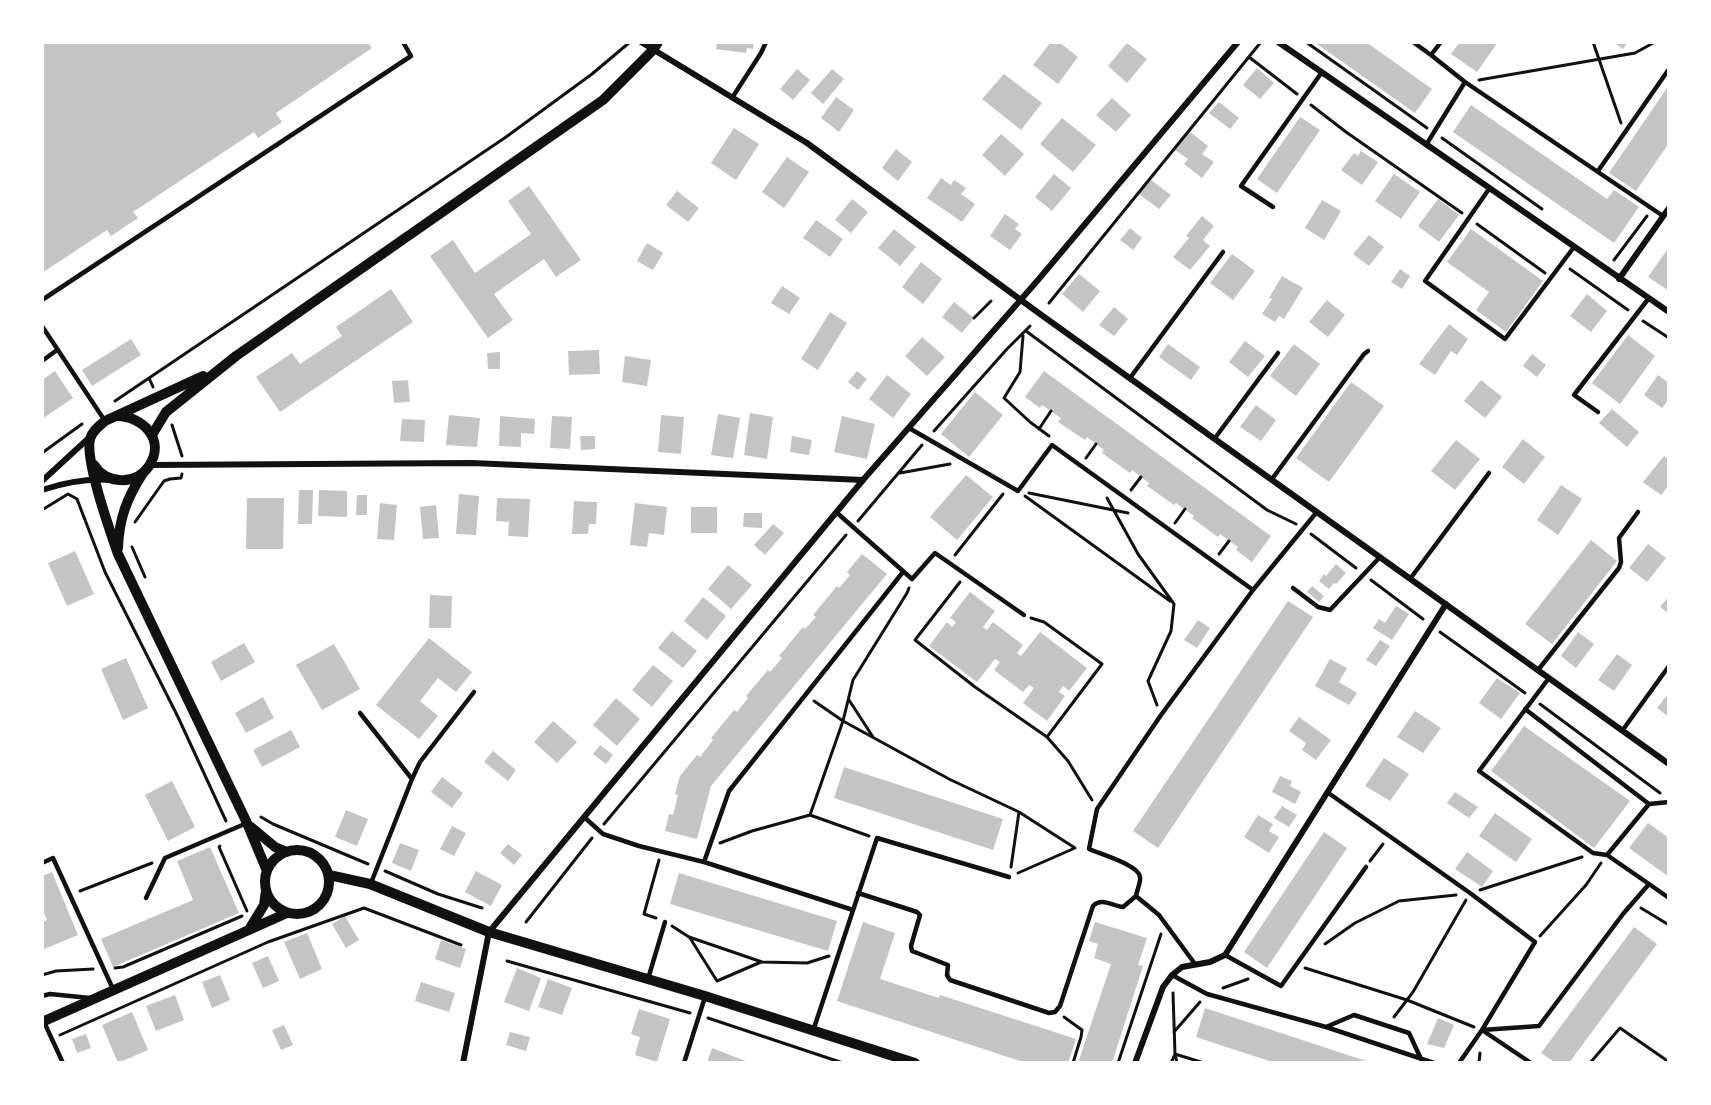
<!DOCTYPE html>
<style>
body{margin:0}
#map{position:relative;width:1711px;height:1105px;overflow:hidden;background:#fff;font-family:Arial,sans-serif}
canvas{display:block}
.frame{position:absolute;inset:0;border:44px solid #fff;pointer-events:none}
</style>
<div id="map">
<canvas width="1711" height="1105"></canvas>
<div class="frame"></div>
</div>
<script>
const ctx = document.querySelector('canvas').getContext('2d');
ctx.lineJoin = 'round';
function paint(path, color) {
  ctx.fillStyle = color;
  ctx.fill(path, 'evenodd');
}
function trace(path, color, width, dash) {
  ctx.strokeStyle = color;
  ctx.lineWidth = width;
  ctx.lineCap = dash ? 'butt' : 'round';
  ctx.setLineDash(dash || []);
  ctx.stroke(path);
}
const building = new Path2D(`
 M42 42H367L372 48 276 113 282 122 258 138 254 132 133 212 138 218 111 236 107 230 42 273Z
 M717 42H754L753 49 747 48 746 53 716 49Z
 M1051 42H1059L1078 57 1058 84 1033 65Z
 M1314 42H1366L1432 89 1415 113Z
 M1460 42H1498L1477 72 1451 54Z
 M1613 42H1628L1623 49Z
 M1127 43 1147 59 1127 83 1108 66Z
 M1257 68 1274 83 1260 99 1243 85Z
 M797 69 810 80 793 100 780 89Z
 M832 69 844 79 823 104 811 93Z
 M1004 74 1042 103 1021 130 982 99Z
 M1669 85V143L1636 191 1609 173Z
 M836 97 854 110 839 132 821 118Z
 M1112 98 1131 115 1116 132 1096 115Z
 M1219 102 1239 118 1230 129 1209 113Z
 M1471 105 1607 199 1614 190 1639 207 1614 243 1453 132Z
 M1300 117 1320 130 1277 193 1257 179Z
 M1062 118 1096 145 1073 172 1040 144Z
 M734 128 759 144 736 180 711 163Z
 M1189 131 1208 146 1202 154 1214 162 1202 178 1184 164 1188 159 1175 150Z
 M1001 134 1024 154 1005 176 982 155Z
 M896 149 912 162 898 181 882 168Z
 M1361 151 1378 162 1362 185 1341 170 1354 153 1358 156Z
 M787 157 809 172 784 208 762 192Z
 M1054 174 1071 188 1052 211 1035 197Z
 M1394 174 1420 192 1401 219 1375 201Z
 M941 178 951 185 954 180 966 188 961 194 975 204 962 222 927 198Z
 M1151 180 1171 195 1159 209 1139 194Z
 M529 186 581 260 556 277 544 259 494 294 513 320 488 338 430 256 453 240 475 273 531 234 508 201Z
 M677 191 699 208 688 222 666 205Z
 M852 199 868 212 851 233 835 220Z
 M1438 199 1459 215 1439 242 1418 226Z
 M1322 200 1341 211 1324 240 1305 228Z
 M1005 214 1019 224 1015 229 1022 234 1010 250 990 236Z
 M1202 216 1214 226 1203 240 1210 246 1190 270 1173 257 1189 238 1186 236Z
 M816 220 843 239 830 257 803 238Z
 M1130 228 1142 238 1133 250 1120 240Z
 M894 229 916 247 900 266 878 248Z
 M1471 229 1543 281 1506 332 1476 310 1489 292 1447 262Z
 M1369 235 1384 247 1369 266 1353 254Z
 M647 243 663 253 653 270 637 261Z
 M1669 247V291L1648 277Z
 M1232 254 1255 271 1233 300 1210 283Z
 M921 262 942 279 923 304 902 287Z
 M1400 269 1410 276 1402 289 1391 282Z
 M1079 274 1100 291 1083 312 1062 294Z
 M1282 276 1303 288 1284 319 1279 316 1275 322 1262 314 1272 299 1269 298Z
 M782 286 800 298 789 314 771 303Z
 M391 289 413 322 280 412 256 377 292 353 300 364 342 336 336 327Z
 M1587 294 1607 311 1591 332 1570 316Z
 M1327 300 1345 315 1328 337 1309 322Z
 M954 302 974 318 962 333 942 317Z
 M1114 307 1128 319 1114 336 1099 325Z
 M830 312 847 323 818 370 801 359Z
 M1449 324 1468 339 1457 355 1451 351 1435 375 1419 364Z
 M1628 335 1655 356 1620 404 1592 383Z
 M922 337 945 357 927 376 905 356Z
 M131 339 141 355 92 386 82 370Z
 M1245 341 1265 356 1248 377 1229 362Z
 M1168 344 1200 367 1191 380 1159 357Z
 M1294 344 1320 364 1296 396 1270 376Z
 M599 350 600 374 569 375 568 351Z
 M500 352V369H488L487 353Z
 M1532 354 1546 365 1537 377 1523 366Z
 M625 356 651 360 647 386 622 382Z
 M55 371 73 398 42 419V380Z
 M857 371 867 379 858 390 848 382Z
 M1044 371 1271 536 1252 562 1236 550 1238 547 1229 541 1220 534 1218 537 1192 518 1194 516 1176 503 1174 505 1147 486 1149 483 1132 470 1130 473 1102 453 1104 450 1087 437 1085 440 1058 422 1061 418 1042 405 1040 408 1025 397Z
 M887 375 911 394 893 418 869 399Z
 M1658 375 1669 383V399L1662 408 1644 395Z
 M408 380 410 402 394 403 392 381Z
 M1481 380 1502 397 1485 418 1464 401Z
 M1351 382 1384 406 1329 482 1296 458Z
 M975 392 1003 415 969 457 941 434Z
 M1256 405 1276 420 1261 441 1240 427Z
 M1612 409 1639 432 1627 447 1599 423Z
 M750 413 773 417 767 459 744 455Z
 M718 414 740 418 733 458 711 455Z
 M449 415 480 418 477 447 446 445Z
 M661 415 684 417 681 454 658 452Z
 M500 416 535 419 534 434 521 433V447L499 446Z
 M552 416 572 417 570 449 550 448Z
 M842 416 875 424 867 459 834 452Z
 M402 419 425 420 424 442 400 441Z
 M580 436H595V449L581 450Z
 M792 436 812 440 809 455 790 452Z
 M1523 439 1545 457 1524 484 1502 467Z
 M1456 440 1480 459 1455 490 1431 471Z
 M1664 456 1669 460V485L1661 495 1643 482Z
 M966 475 993 497 957 540 930 517Z
 M1561 485 1582 499 1558 535 1537 520Z
 M299 490H313L312 524H298Z
 M319 490 347 491V517L318 516Z
 M459 494 479 496 476 535 456 534Z
 M357 495H367V515H356Z
 M247 498H284L283 549H246Z
 M497 498 530 499 528 537 508 536 509 522 496 521Z
 M574 501 597 502 596 524H589L588 534H572Z
 M380 503 397 505 394 540 377 539Z
 M635 503 667 507 664 535 649 533 647 547 630 545Z
 M436 505 439 538 423 539 420 507Z
 M691 507H717V533H691Z
 M744 513H762V528L743 527Z
 M773 524 784 533 765 555 754 545Z
 M1591 540 1617 561 1552 644 1525 624Z
 M1648 544 1666 558 1647 582 1629 568Z
 M75 551 94 594 67 606 48 563Z
 M862 554 887 574 711 786 697 839 665 831 669 814 673 815 678 795 675 794 680 776 697 755 700 757 713 740 711 738 734 710 737 712 748 698 746 696 768 670 770 672 782 658 779 656 803 627 805 629 816 617 813 615 837 586 839 588 850 575 847 572Z
 M1336 564 1346 573 1336 584 1334 583 1329 589 1319 581 1324 574 1326 576Z
 M728 565 752 585 731 609 708 589Z
 M1312 586 1324 596 1319 602 1307 592Z
 M970 592 995 611 983 627 987 630 993 622 1023 645 1017 653 1021 656 1040 632 1087 668 1069 691 1063 686 1059 692 1065 696 1047 721 1023 703 1034 688 1029 685 1023 692 994 670 1000 662 995 659 977 682 929 646 947 622 952 627 956 622 950 618Z
 M430 595 452 596 451 628H429Z
 M1669 596V614L1660 607Z
 M703 597 726 616 707 640 684 621Z
 M1288 601 1313 617 1158 848 1133 831Z
 M1396 606 1409 614 1392 640 1373 628 1379 619 1385 623Z
 M1198 620 1210 628 1197 648 1184 640Z
 M672 631 697 651 683 668 658 648Z
 M1578 632 1594 644 1576 668 1561 656Z
 M429 638 472 672 456 692 438 678 420 701 438 716 419 739 376 705Z
 M1380 640 1390 646 1376 666 1366 660Z
 M244 643 255 662 221 681 211 662Z
 M334 644 360 689 322 710 296 665Z
 M1617 654 1632 665 1614 691 1598 680Z
 M126 658 148 708 123 720 101 669Z
 M1330 659 1347 668 1339 682 1357 693 1349 705 1315 686Z
 M653 665 673 681 652 707 632 690Z
 M1497 678 1520 693 1501 719 1479 703Z
 M1669 693V717L1657 708Z
 M263 697 274 718 246 733 235 713Z
 M616 698 640 719 617 746 593 725Z
 M1415 711 1441 728 1423 753 1397 737Z
 M1299 717 1331 740 1316 760 1302 750 1306 743 1289 731Z
 M553 721 577 742 557 763 534 742Z
 M1524 726 1630 801 1594 848 1491 771Z
 M291 730 300 747 262 767 253 750Z
 M600 745 613 755 606 764 593 754Z
 M493 751 516 770 508 781 484 762Z
 M1384 758 1409 774 1390 801 1365 786Z
 M844 767 1003 819 993 850 834 798Z
 M1280 776 1292 781 1290 786 1301 792 1295 804 1272 792Z
 M442 777 463 793 452 808 431 792Z
 M172 781 195 827 168 841 145 795Z
 M1455 792 1478 807 1469 818 1447 803Z
 M1282 806 1297 815 1289 827 1274 818Z
 M346 810 368 819 357 846 335 837Z
 M1495 813 1532 839 1516 862 1479 836Z
 M1258 815 1273 824 1269 831 1279 837 1269 853 1244 837Z
 M1648 823 1669 838V877L1629 848Z
 M452 826 466 833 454 856 440 849Z
 M1324 832 1347 848 1267 968 1244 952Z
 M400 843 419 850 411 871 392 863Z
 M508 844 522 855 514 865 500 853Z
 M210 847 239 913 113 967 101 939 193 900 177 861Z
 M1467 852 1493 871 1482 887 1455 869Z
 M476 871 502 885 491 906 465 892Z
 M52 872 78 935 42 950V922L47 920 42 909V876Z
 M679 873 837 921 828 951 670 904Z
 M345 916 359 940 346 948 332 924Z
 M863 922 895 933 880 979 939 998 940 995 1076 1039 1068 1063H1026L837 1001Z
 M1095 922 1147 938 1138 965 1143 966 1112 1063H1078L1111 964 1094 958 1098 944 1089 941Z
 M1634 927 1657 944 1569 1063H1556L1541 1053Z
 M307 933 322 969 300 979 284 942Z
 M441 940 466 949 460 968 435 959Z
 M268 956 279 981 263 988 252 963Z
 M517 968 541 978 529 1011 504 1002Z
 M220 975 230 1000 212 1008 202 982Z
 M548 979 572 988 562 1015 538 1007Z
 M421 982 455 993 449 1012 415 1001Z
 M175 995 184 1020 156 1031 146 1006Z
 M1205 1008 1372 1063H1275L1196 1037Z
 M639 1009 670 1019 657 1062 635 1055 640 1037 631 1034Z
 M132 1012 148 1050 118 1063 102 1025Z
 M1438 1018 1454 1025 1444 1048 1427 1044Z
 M284 1025 293 1045 281 1050 272 1030Z
 M510 1032 530 1037 526 1051 506 1045Z
 M86 1034 91 1048 77 1053 72 1039Z
 M712 1048 751 1063H707Z`);
const path = new Path2D(`
 M1306 42 1427 128
 M1593 42 1621 123
 M1249 57 1297 94
 M1479 80 1635 53 1655 42
 M1311 105 1346 132 1462 213
 M1442 138 1542 209
 M1477 224 1545 273
 M1614 260 1647 216
 M1570 269 1628 310
 M1049 303 1261 42
 M974 318 991 301
 M1643 321 1669 338
 M1026 331 1267 510 1296 524
 M1023 336 1020 372 1004 398 1030 422 1049 436
 M149 378 153 387
 M115 401 506 137 592 74 630 42
 M172 425 182 456
 M1039 429 1051 411
 M934 431 1007 349 1030 326
 M42 453 82 424
 M1086 458 1096 444
 M900 473 950 464
 M1131 490 1141 477
 M1029 493 1128 513
 M1025 496 1170 601
 M1107 498 1138 554 1174 604 1171 631 1148 681 1157 705
 M42 510 68 494 77 499 105 572 178 717 226 821
 M858 521 922 445
 M135 522 164 481 170 479 181 478 182 474
 M1175 523 1185 509
 M1311 534 1356 568
 M132 547 145 577
 M1219 554 1229 541
 M955 555 1003 494
 M1371 580 1423 619
 M960 582 915 640 975 687 1047 737 1068 761 1092 800
 M909 588 907 593 853 680 843 721 949 779 1019 812 1075 848
 M1031 618 1044 622 1102 664 1047 737
 M1440 632 1525 693
 M849 700 873 737
 M814 701 843 721 810 815 869 836
 M1540 704 1660 793
 M261 817 273 824 368 864
 M604 824 846 535
 M720 843 752 831 810 815
 M220 846 219 847 247 911
 M1370 861 1383 844
 M1011 867 1019 812
 M385 871 438 894 482 908
 M1018 873 1075 848
 M1480 890 1582 857
 M80 891 152 863
 M1641 908 1669 925
 M656 918 644 914 659 860
 M526 922 592 838
 M672 926 689 937 762 962 807 963 829 956
 M1540 936 1586 885 1601 863
 M690 938 717 981 761 962
 M1325 944 1355 923 1399 901 1456 895
 M507 961 690 1013
 M115 968 123 967 242 916
 M1305 968 1407 1000 1474 1027
 M42 975 56 971 93 969
 M1223 988 1248 979
 M1173 993 1175 1054 1177 1063
 M1064 1017 1082 1030 1081 1037 1073 1063
 M1394 1017 1413 992 1466 900
 M708 1018 843 1063
 M1174 1032 1200 1002
 M60 1035 268 942 364 908 461 945
 M1118 1063 1161 934
 M1171 1063 1175 1054 1204 1063
 M1479 1063 1480 1053
 M1590 1063 1620 1028 1669 1062`);
const service = new Path2D(`
 M1413 42 1431 55 1441 42
 M1431 55 1465 82
 M732 98 761 53 766 42
 M1426 145 1465 82 1663 216
 M1598 171 1669 69
 M1489 189 1425 281 1505 339 1574 247
 M1273 207 1241 186 1322 72
 M42 300 411 56 403 42
 M42 326 105 421
 M42 361 57 350
 M1130 378 1223 252
 M1598 412 1574 395 1649 298
 M909 428 1018 491 1052 445 1253 590
 M1215 438 1278 353
 M1272 479 1364 354 1368 351
 M836 512 912 579 935 553 1024 615
 M1410 579 1489 473
 M1293 588 1318 607 1330 610 1380 557
 M1538 670 1619 568 1621 562 1619 538 1638 512
 M1525 709 1649 804
 M360 713 412 779 371 883
 M1622 731 1669 666
 M412 779 420 762 474 692
 M1327 792 1470 893 1535 942 1482 1030 1531 1063
 M584 817 603 834 639 846 704 862 729 791 903 572
 M1607 855 1649 804 1669 802
 M704 862 853 910
 M42 863 53 858 113 989
 M1649 884 1669 898
 M858 893 917 912 920 915 911 946 912 951 948 965 947 975 950 980 1049 1013 1055 1012 1060 1006 1093 906C1102 897 1112 906 1123 907L1136 896
 M146 898 165 858 247 823
 M1225 955 1281 986 1366 867
 M1195 964 1159 915 1136 896C1137 890 1141 882 1140 877 1139 865 1100 854 1089 849L1097 809 1161 715 1253 590 1316 513
 M1172 975 1207 994 1326 1027 1434 1063
 M648 979 665 922
 M42 996 50 994 90 998
 M44 1022 63 1063
 M1326 1027 1354 1015 1409 1033 1421 1059
 M813 1031 877 838 1009 877
 M684 1063 705 997
 M1459 1063 1482 1030 1539 1026 1623 914 1649 884 1607 855 1593 853 1479 771 1549 678`);
const minor = new Path2D(`
 M641 42 807 143 1040 314 1669 764
 M1278 42 1669 312
 M1619 279 1669 208
 M150 465 472 463 863 480
 M42 481 91 436
 M42 490C64 483 86 478 109 480
 M463 1063 489 932 863 480 1038 280 1238 42
 M1135 1063 1163 987 1172 975 1182 967 1210 962 1225 955 1446 604`);
const tertiary = new Path2D(`
 M203 376 105 421C99 426 92 431 90 439 85 461 110 531 118 554L247 823 267 871
 M152 435 166 412 236 356 603 100 653 50 658 42
 M94 465C106 484 136 486 149 466 166 440 143 416 117 416
 M118 548C119 518 127 498 143 473
 M251 827 275 847 287 852
 M265 882a32 32 0 1 1 64 0a32 32 0 1 1-64 0Z
 M329 875 370 884 489 932 705 996 915 1063
 M250 928 264 905 266 891
 M42 1022 287 913`);
paint(building, '#c4c4c4');
trace(path, '#111', 3);
trace(service, '#111', 4.5);
trace(minor, '#111', 6);
trace(tertiary, '#111', 10);
</script>
